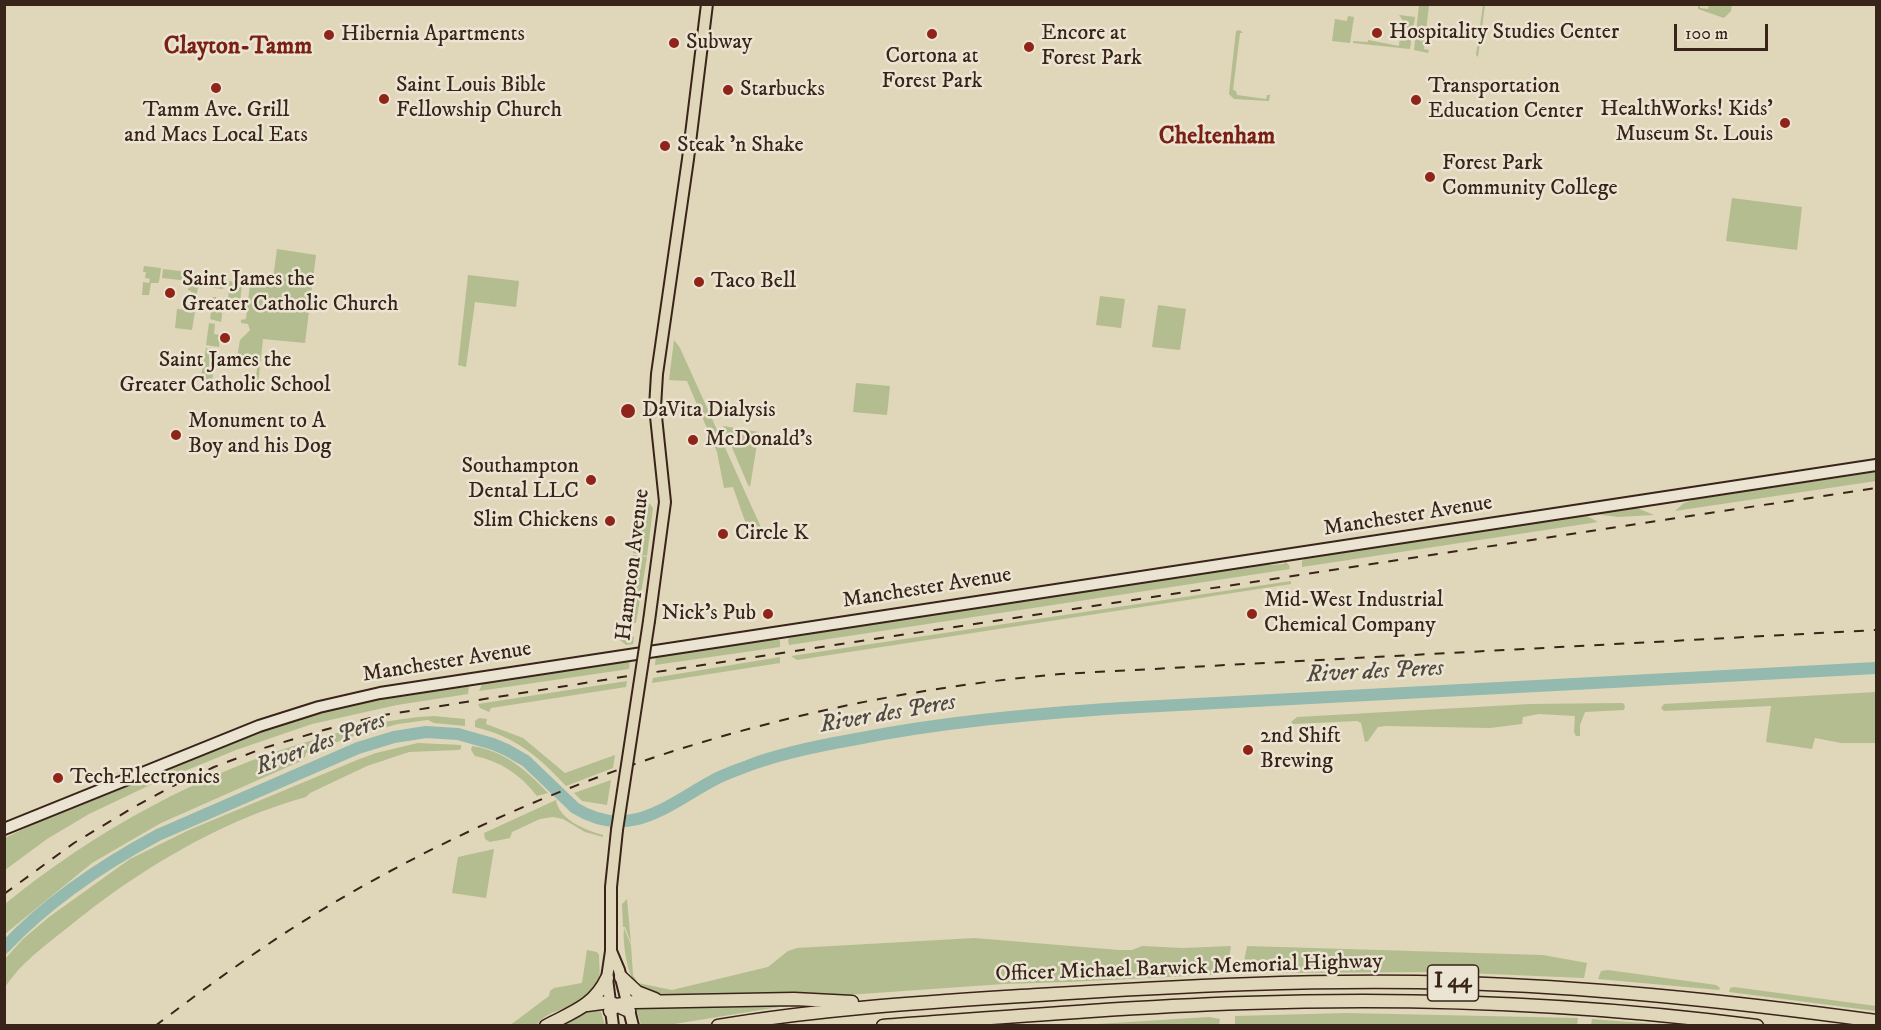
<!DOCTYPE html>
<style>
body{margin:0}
#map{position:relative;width:1881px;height:1030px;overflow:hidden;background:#e0d6b9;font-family:"IM FELL DW Pica",serif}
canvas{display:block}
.frame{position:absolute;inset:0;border:6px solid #39241a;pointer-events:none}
.scale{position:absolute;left:1674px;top:24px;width:94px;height:27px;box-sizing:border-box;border:3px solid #39241a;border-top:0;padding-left:8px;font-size:18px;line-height:21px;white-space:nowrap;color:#39241a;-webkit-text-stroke:4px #ebe4d2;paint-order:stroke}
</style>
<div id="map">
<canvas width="1881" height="1030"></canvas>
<div class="frame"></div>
<div class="scale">100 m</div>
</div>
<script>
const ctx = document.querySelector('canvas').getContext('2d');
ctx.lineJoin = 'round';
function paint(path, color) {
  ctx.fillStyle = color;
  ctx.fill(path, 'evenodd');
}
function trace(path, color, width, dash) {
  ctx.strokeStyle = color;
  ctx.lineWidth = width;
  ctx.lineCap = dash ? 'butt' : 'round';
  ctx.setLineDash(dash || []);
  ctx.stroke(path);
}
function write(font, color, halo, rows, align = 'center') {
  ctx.font = font + ' "IM FELL DW Pica",serif';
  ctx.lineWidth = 5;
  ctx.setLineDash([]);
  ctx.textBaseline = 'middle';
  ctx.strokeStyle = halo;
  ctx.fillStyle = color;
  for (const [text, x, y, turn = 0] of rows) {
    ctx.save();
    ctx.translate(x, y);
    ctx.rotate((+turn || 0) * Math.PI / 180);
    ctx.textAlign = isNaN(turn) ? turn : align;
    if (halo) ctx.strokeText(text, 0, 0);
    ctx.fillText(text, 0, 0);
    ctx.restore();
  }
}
const green = new Path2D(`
 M1419 5H1429L1424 49 1429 50 1428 53 1414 50Z
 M1483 5H1485L1478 57 1476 55Z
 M1698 5H1700V8L1708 9 1709 5H1732L1731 11 1724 18 1698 9Z
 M1399 15 1415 17 1410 49 1353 43V41L1368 42V40L1399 46 1402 19Z
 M1348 16 1354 17 1350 43 1332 41 1335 19 1347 21Z
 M1240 30 1243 33H1240L1233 90 1236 91 1237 95 1266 99 1267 95H1270L1269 101 1234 99 1229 94 1236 31Z
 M1732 198 1802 207 1797 250 1726 241Z
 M277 249 316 255 305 343 263 339 258 385 255 384 258 361 237 358 240 340 250 330 248 324 241 323V320L246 319 250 284 272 286Z
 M144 266 161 268 159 282 158 283H151L149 295H142L143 282 149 283 150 279 145 278 146 272H143Z
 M163 269 197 273 199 275 198 282 162 278Z
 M468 275 519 281 516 307 475 302 466 367 458 365Z
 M215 279 242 283 240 303 228 302 229 286H224L223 289 214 288Z
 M189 285 198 287 195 308 186 306 187 302H190L191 291 188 290Z
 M1100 296 1125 299 1121 328 1096 325Z
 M213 297H216V301L224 302 221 322 210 319Z
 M1158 305 1186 309 1180 350 1152 347Z
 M177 309 195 311 192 330 175 328Z
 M209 323 215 324 214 334 220 335 219 347 206 345Z
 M674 340 680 348 764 534 762 537 751 538 733 487 724 488 717 452 687 381 669 380Z
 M206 348 218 352 216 364 210 363 209 373 213 374 212 381 203 380 201 376Z
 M856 383 890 386 887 415 853 412Z
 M723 426 759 432 750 487 748 485Z
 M1876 472V481L1675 511 1684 503 1696 499Z
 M642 503 650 504 653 508 647 556 633 553 640 505Z
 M1637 508 1654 515 1618 517 1594 514Z
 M1585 515 1598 522 1302 567V561L1307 557Z
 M633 555 647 557 636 623 627 622 626 632 629 636 634 637 633 644 626 645 620 640Z
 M1285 561 1289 565 1290 569 789 645 788 640 791 635 794 637 811 634V632L1269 563 1270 565 1284 564Z
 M1291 581V584L797 660 791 656Z
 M776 637 780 641V647L655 665 656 655Z
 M780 657V663L652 683 653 678Z
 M630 659 629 669 479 691 483 682Z
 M627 681 626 687 491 708 489 712 480 708 478 704Z
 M466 684 469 686 468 694 397 705 312 724 236 750 148 786 89 814 47 839 5 870V838L54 814 271 727 323 711 407 692 457 685 458 688 465 687Z
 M1876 692V743H1841L1815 738 1812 749 1766 742 1771 706 1664 711 1661 708 1664 704Z
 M1623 703 1625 706 1624 710 1585 712 1580 725V736H1576L1574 732 1575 716 1539 714 1523 717 1522 724 1490 728 1386 726 1378 727 1368 741 1365 742 1361 723 1357 721 1293 724 1291 722 1297 717 1530 704Z
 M434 716 465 719V726L434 723 428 720 398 724 360 734 306 753 305 757 301 761 161 823 128 842 92 863 5 934V904C96 830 200 773 313 740 353 728 393 718 434 716Z
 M479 718 487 719 486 724 523 738 565 773 615 755 613 768 566 786C538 756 516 737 475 727V721Z
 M418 743 461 745V749L458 750 409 752 367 766 310 793 306 797C219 821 137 871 67 928 52 940 36 952 22 966 16 972 10 980 5 987V959L23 939 49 917 130 859 189 830 357 760 376 753Z
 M472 746C505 751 526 770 548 793L537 796C521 775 500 761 475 756L471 750Z
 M611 780 607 805 582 801 574 793Z
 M556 800C559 820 586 830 603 835V837L585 832 563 819 553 817 540 819 512 832 510 838 490 842 485 839 484 833Z
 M494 849 486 898 452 893 458 857Z
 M627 899 631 943 625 927H623L622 904Z
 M624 928 631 945 633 975 638 983 672 990 768 967 788 951 797 948 974 938 1119 950H1132L1142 946 1183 948 1231 946 1227 974 1069 982 1004 984 846 995 661 996C634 993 629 976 625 952 624 944 623 935 624 928Z
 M1247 946 1543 955 1587 963 1584 978 1443 972 1252 973 1242 971Z
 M587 950 597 952 599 955C599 964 601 976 598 984 591 1004 562 1007 546 1016 542 1019 539 1022 536 1025L509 1026 549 996 550 991 554 988 582 983Z
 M1608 970 1716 985 1720 988 1719 990 1598 979 1601 971Z
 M1734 987 1876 1006V1011L1729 992 1730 988Z
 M635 1005H792L662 1026 641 1025Z
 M599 1006 605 1025 555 1026 591 1007Z
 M1346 1013 1578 1018 1577 1026H1235V1016Z
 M1209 1017 1220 1019 1219 1025H1082Z
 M1592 1019 1666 1025H1591Z`);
const river = new Path2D(`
 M4 948C48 901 102 865 158 835L358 748 394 737 426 732 458 734 493 744 507 750 526 761 575 808C629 841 666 806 712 781 724 774 737 770 750 765 782 753 817 746 851 740 941 722 1031 714 1122 708L1876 668`);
const secondary = new Path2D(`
 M4 829 259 726 319 707 380 693 1876 465`);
const primary = new Path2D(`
 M649 621 665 502 655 407 657 374 688 159 707 4
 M611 951 619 970 633 1026
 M613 1026 607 978 611 951V887L617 830`);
const motorway = new Path2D(`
 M621 977 637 992 655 999
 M587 1005 609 1002 629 1011
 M610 1011 617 1005 634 1002 794 999 852 1002
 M546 1026C572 1012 594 1006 607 978
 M718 1026C824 1008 931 1002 1038 995 1178 986 1318 979 1458 983 1598 987 1737 1002 1876 1021
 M883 1026C1004 1017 1125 1007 1246 1003 1416 997 1588 1004 1757 1026`);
const rail = new Path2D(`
 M4 894 74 843 134 807 175 785 214 767 264 748 324 730 378 716 616 678 1876 488
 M155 1026C213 982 272 939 335 902 559 771 802 697 1060 674L1876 630`);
const primaryBridge = new Path2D(`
 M617 830 649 621`);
const markers = [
 [1377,33,6,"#8f2418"],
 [932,34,6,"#8f2418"],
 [329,35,6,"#8f2418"],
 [674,43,6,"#8f2418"],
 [1029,47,6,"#8f2418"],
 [216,88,6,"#8f2418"],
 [728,90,6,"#8f2418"],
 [384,99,6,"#8f2418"],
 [1416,100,6,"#8f2418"],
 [1785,123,6,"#8f2418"],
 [665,146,6,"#8f2418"],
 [1430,177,6,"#8f2418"],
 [699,282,6,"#8f2418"],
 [170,293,6,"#8f2418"],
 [225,338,6,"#8f2418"],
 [628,411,8,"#8f2418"],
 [176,435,6,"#8f2418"],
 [693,440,6,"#8f2418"],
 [591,480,6,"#8f2418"],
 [610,521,6,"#8f2418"],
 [723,534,6,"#8f2418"],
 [768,614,6,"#8f2418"],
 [1252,614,6,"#8f2418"],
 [1248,750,6,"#8f2418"],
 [58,778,6,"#8f2418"]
];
const shields = [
 [1453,983,51]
];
const shieldNames = [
 ["I 44",1453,983]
];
const poiNames = [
 ["Hospitality Studies Center",1389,33],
 ["Encore at",1041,34],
 ["Forest Park",1041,59],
 ["Hibernia Apartments",341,35],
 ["Subway",686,43],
 ["Cortona at",932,57,"center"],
 ["Forest Park",932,82,"center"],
 ["Saint Louis Bible",396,86],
 ["Fellowship Church",396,111],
 ["Transportation",1428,87],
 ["Education Center",1428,112],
 ["Starbucks",740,90],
 ["HealthWorks! Kids'",1773,110,"right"],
 ["Museum St. Louis",1773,135,"right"],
 ["Tamm Ave. Grill",216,111,"center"],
 ["and Macs Local Eats",216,136,"center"],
 ["Steak 'n Shake",677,146],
 ["Forest Park",1442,164],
 ["Community College",1442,189],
 ["Saint James the",182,280],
 ["Greater Catholic Church",182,305],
 ["Taco Bell",711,282],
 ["Saint James the",225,361,"center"],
 ["Greater Catholic School",225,386,"center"],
 ["DaVita Dialysis",642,411],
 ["Monument to A",188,422],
 ["Boy and his Dog",188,447],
 ["McDonald's",705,440],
 ["Southampton",579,467,"right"],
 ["Dental LLC",579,492,"right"],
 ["Slim Chickens",598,521,"right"],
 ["Circle K",735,534],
 ["Mid-West Industrial",1264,601],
 ["Chemical Company",1264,626],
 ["Nick's Pub",756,614,"right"],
 ["2nd Shift",1260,737],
 ["Brewing",1260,762],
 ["Tech Electronics",70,778]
];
const streetNames = [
 ["Manchester Avenue",1408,517,-9],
 ["Hampton Avenue",634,565,-83],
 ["Manchester Avenue",927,589,-9],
 ["Manchester Avenue",447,663,-9],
 ["Officer Michael Barwick Memorial Highway",1189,969,-2]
];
const neighbourhoodNames = [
 ["Clayton-Tamm",238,48],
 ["Cheltenham",1217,138]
];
const waterNames = [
 ["River des Peres",1375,673,-3],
 ["River des Peres",888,715,-10],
 ["River des Peres",321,745,-21]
];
paint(green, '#b3bd8f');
trace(river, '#94b9ae', 12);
trace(secondary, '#39241a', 14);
trace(primary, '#39241a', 14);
trace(motorway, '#39241a', 15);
trace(secondary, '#ebe4d2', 10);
trace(primary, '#e0d6b9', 10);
trace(motorway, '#e0d6b9', 12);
trace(rail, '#39241a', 2, [10, 10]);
trace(primaryBridge, '#39241a', 14, []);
trace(primaryBridge, '#e0d6b9', 10);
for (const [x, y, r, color] of markers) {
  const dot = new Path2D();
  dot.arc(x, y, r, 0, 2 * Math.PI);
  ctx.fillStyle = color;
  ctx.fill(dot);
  trace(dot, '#ebe4d2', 2);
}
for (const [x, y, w] of shields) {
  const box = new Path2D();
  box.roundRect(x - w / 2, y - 18, w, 36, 4.5);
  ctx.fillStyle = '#ebe4d2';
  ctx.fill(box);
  trace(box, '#39241a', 1.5);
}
write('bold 21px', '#39241a', null, shieldNames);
write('22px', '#39241a', '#ebe4d2', poiNames, 'left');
write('22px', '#39241a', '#ebe4d2', streetNames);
write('bold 24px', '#7a1f14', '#ebe4d2', neighbourhoodNames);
write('italic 24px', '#50493f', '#ebe4d2', waterNames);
</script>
